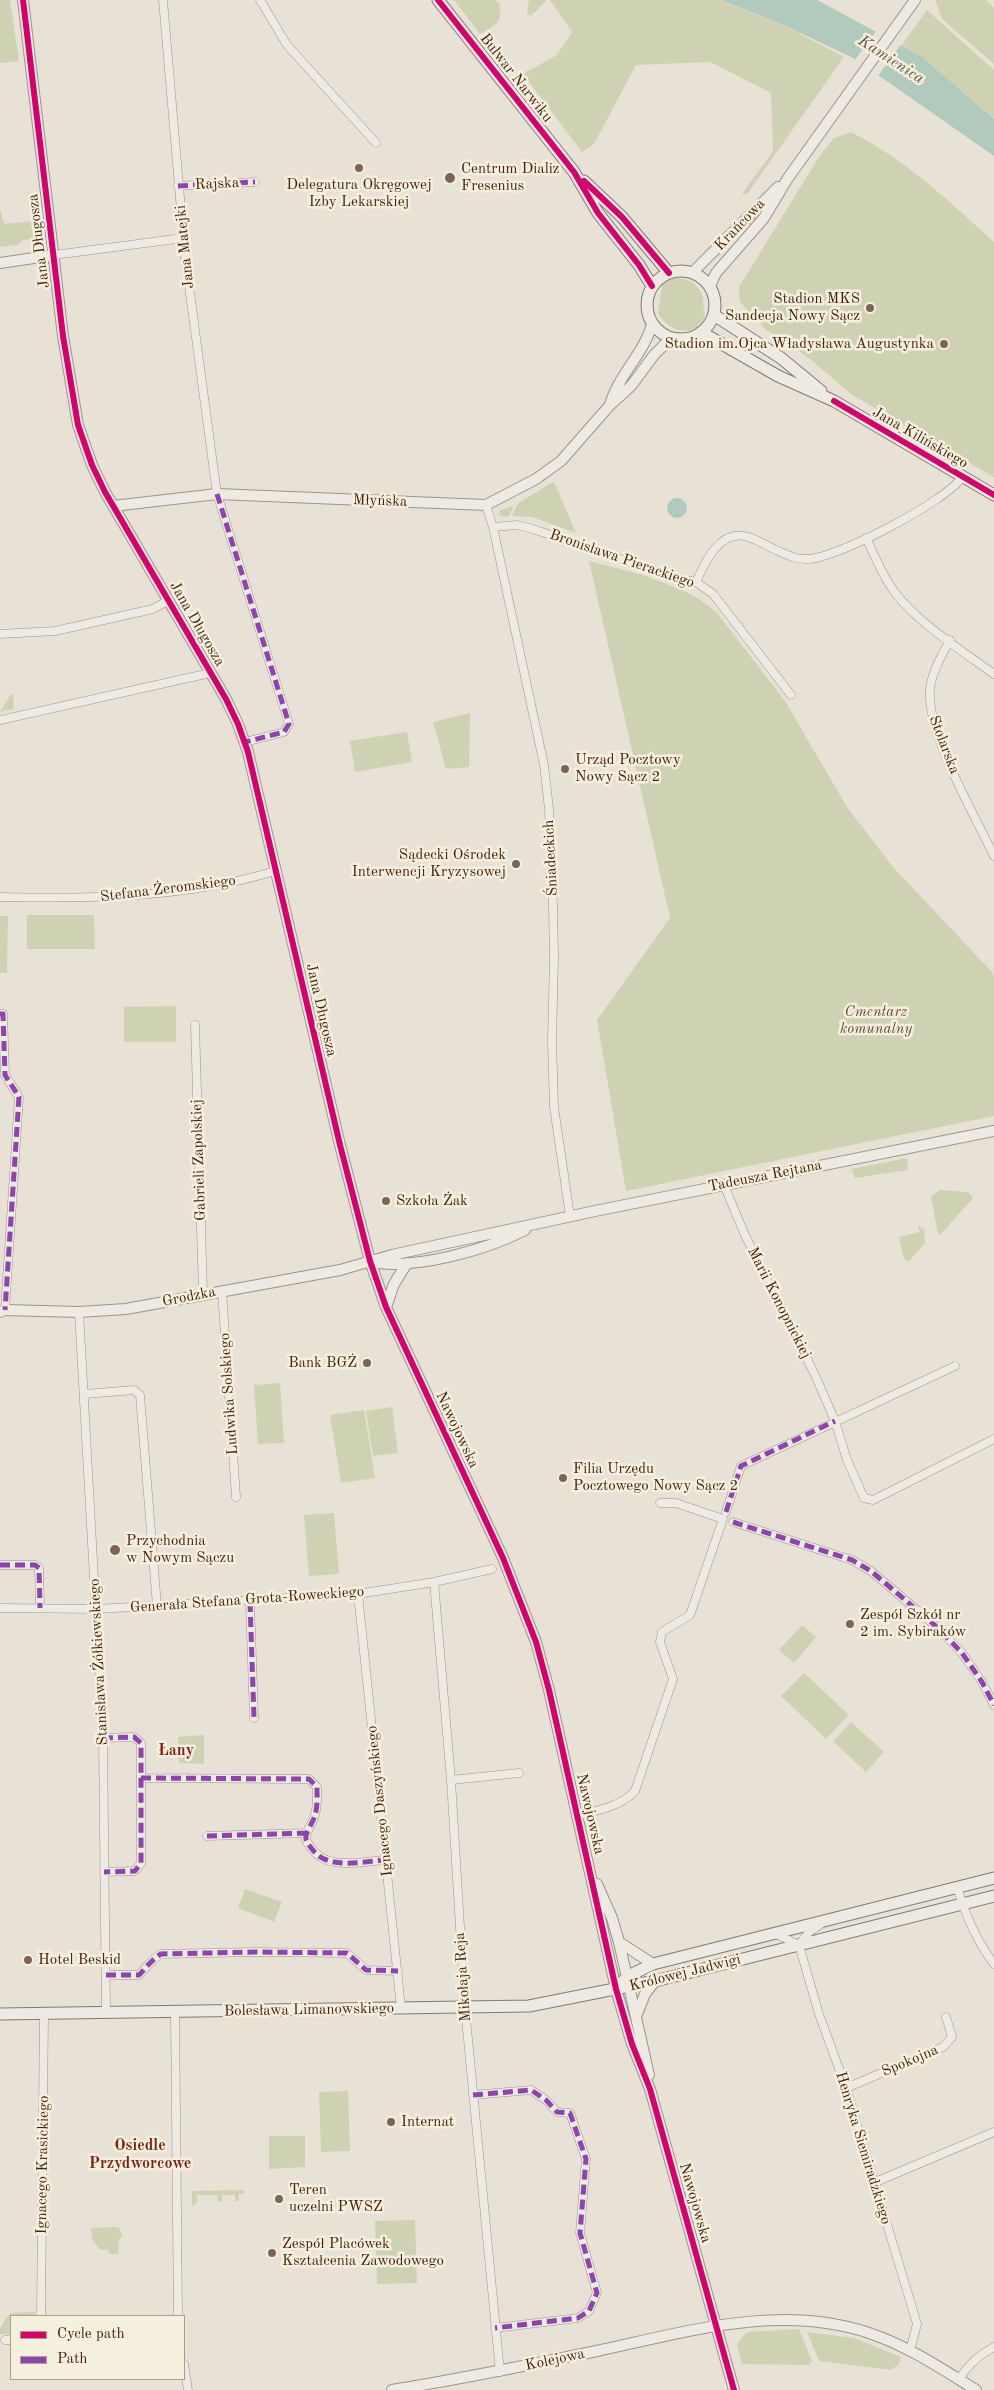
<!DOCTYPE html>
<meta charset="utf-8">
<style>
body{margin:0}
#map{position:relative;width:994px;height:2390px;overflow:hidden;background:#e7e2d5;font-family:"Old Standard TT",serif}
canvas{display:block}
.legend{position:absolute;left:10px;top:2315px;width:175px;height:65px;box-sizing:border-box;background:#f5efde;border:1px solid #ad9d8b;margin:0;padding:6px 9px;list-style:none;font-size:15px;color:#42210f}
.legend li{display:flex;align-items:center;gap:10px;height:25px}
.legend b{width:25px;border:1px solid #ad9d8b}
</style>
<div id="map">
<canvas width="994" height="2390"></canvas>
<ul class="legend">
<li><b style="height:6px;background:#d6006c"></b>Cycle path</li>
<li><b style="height:6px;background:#8e44ad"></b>Path</li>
</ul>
</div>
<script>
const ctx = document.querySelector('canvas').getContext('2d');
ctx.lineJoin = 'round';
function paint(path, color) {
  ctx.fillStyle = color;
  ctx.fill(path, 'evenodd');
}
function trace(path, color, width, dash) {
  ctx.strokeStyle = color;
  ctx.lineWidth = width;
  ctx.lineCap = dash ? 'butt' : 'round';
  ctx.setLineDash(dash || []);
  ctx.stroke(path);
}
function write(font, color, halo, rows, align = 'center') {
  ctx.font = font + ' "Old Standard TT",serif';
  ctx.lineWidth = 5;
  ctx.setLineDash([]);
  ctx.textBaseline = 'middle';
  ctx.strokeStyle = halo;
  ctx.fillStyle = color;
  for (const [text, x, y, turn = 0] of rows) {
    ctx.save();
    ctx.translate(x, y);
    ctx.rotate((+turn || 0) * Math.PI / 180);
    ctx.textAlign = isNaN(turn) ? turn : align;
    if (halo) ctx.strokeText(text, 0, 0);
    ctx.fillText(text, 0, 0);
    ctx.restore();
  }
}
const green = new Path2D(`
 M0 0H10L19 61 0 63Z
 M454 0H495L499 3C503 23 496 25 480 34Z
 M529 0H547L531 16 527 13Z
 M550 0H720L786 26 844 57 747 194H742L773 151 771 93 710 62 636 65 594 144 582 152 523 74 557 55 572 32Z
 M935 0H986L994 8V64L942 19Z
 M927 10 994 70V119L921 56 902 45Z
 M851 132C905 159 950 202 994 242V477L852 395 810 359 784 340 766 330 740 302 739 287 819 157 834 138Z
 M0 209 4 224 35 221 37 235 33 239 23 240 17 245 0 247Z
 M672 278C685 277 698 282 702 295 704 302 703 309 705 316 694 339 669 333 658 313L662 284Z
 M553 482 555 484 576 533 532 517 512 516 518 503Z
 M514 505 509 517 500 516 499 511Z
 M589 561 643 575 682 590 701 600 717 613 785 701 847 807 892 866 992 972 994 977V1116L626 1191 597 1020 670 918Z
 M11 694 13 695 14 709 0 712Z
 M470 713 469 767 446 769 433 722Z
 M407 732 412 762 355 772 350 741Z
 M27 915H94L95 949H27Z
 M0 916H8L7 973H0Z
 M176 1006V1042H124V1007Z
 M907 1158 908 1170 855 1178 851 1169Z
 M940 1190 968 1192 973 1198 940 1235 938 1234 931 1197Z
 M918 1226 924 1229 925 1243 909 1261H907L904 1259 899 1237 920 1232Z
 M280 1383 284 1443 258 1444 254 1385Z
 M392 1407 398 1453 373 1456 366 1411Z
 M364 1410 375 1478 341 1483 330 1415Z
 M334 1513 339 1574 309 1576 304 1515Z
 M802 1625 816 1637 794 1663 779 1650Z
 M804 1673 849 1715 826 1739 781 1696Z
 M851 1722 884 1752 866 1772 833 1741Z
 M204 1735V1764L179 1763 178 1737Z
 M245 1889 282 1902 274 1922 238 1908Z
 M348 2091 350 2151 321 2152 319 2092Z
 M269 2136H305V2167L269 2169Z
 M244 2190V2194H239V2201H235V2195H222V2201L218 2202 217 2195H197V2203L192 2206V2191Z
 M415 2220 417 2283 377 2284 375 2221Z
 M118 2227 121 2231 122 2237 119 2239 118 2254H110L107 2249 100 2250 92 2239 91 2228Z
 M35 2312V2316H11V2334H0V2328L10 2313Z
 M799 2329 812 2361 809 2365 742 2364 737 2344 747 2332Z
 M807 2332 854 2338 901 2357 899 2364 891 2370 819 2361Z`);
const water = new Path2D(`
 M721 0H817L921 56 994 119V156L855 59 786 26Z
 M667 508a10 10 0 1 1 20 0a10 10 0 1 1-20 0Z`);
const pier = new Path2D(`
 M877 30 902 43 877 77 854 61Z`);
const minor = new Path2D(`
 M163 0 185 256 217 494 289 724 284 732 245 742
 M260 0 287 45 376 143
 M178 186 255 182
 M54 255 183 238
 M486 505 493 527 544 765 549 809 553 906 554 958 552 1041 554 1107 570 1216
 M493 527 517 525 533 529 679 579 696 582 713 594 791 695
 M866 538C874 554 881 572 891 587 912 619 962 651 994 674
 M696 582C705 562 720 528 748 537 758 540 767 546 776 550 787 555 797 560 809 559 839 557 947 501 962 477
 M0 634 55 631 153 609 169 600
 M950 640C942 655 932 672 930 689 926 732 975 816 994 856
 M0 720 210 673
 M0 897C92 899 186 898 275 871
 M0 1014H3L5 1075 19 1097 5 1310
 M195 1025 203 1294
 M724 1185 744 1233 815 1375 835 1421 847 1460 864 1498 873 1500 994 1439
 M222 1291 236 1497
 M79 1312 103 1738 106 2013
 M85 1394 134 1390 140 1395 157 1606
 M726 1512 741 1466 955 1366
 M733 1522 852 1560 871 1571 938 1628 962 1653 982 1682 994 1705
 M0 1565H35L39 1568 40 1608
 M434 1582 451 1780 465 2008 500 2372
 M358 1594 401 2008
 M250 1602 254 1718
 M0 1608 97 1609 358 1594 434 1582 492 1569
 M103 1738 134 1737 141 1743V1863L135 1871 104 1872
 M141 1778 309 1779 317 1787C317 1797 318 1808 314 1818 312 1824 307 1830 306 1836 305 1841 309 1845 312 1849 328 1871 362 1861 386 1860
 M451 1780 519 1773
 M576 1816C598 1810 620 1807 635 1791L673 1679 660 1642 662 1632 690 1615 723 1519 676 1503H660
 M207 1836 306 1833
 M957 1887C966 1916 976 1940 994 1964
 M774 1933 799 1945
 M799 1945 819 2014 846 2088 917 2324 910 2351
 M799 1945 809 1932 821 1924
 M106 1975H139C147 1967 151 1960 161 1954L254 1952 347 1953 366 1970 398 1971
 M175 2013 178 2316
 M846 2088 943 2047 952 2037 946 2017
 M473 2095 531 2090 546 2100 557 2112 570 2113 586 2159 580 2233 597 2293 589 2311 578 2318 495 2328
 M873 2183 994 2132
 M41 2316 44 2013
 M5 2340H11
 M184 2364 188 2390
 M959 2379C968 2365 978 2355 994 2347`);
const tertiary = new Path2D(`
 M23 0 63 336 78 425 92 465 105 492 226 699 238 724 248 752 340 1145 370 1261 386 1307 503 1558 536 1642 549 1690 616 1989 632 2044 650 2089 734 2390
 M0 263 54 255
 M693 272 778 187
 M710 286 716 273 764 218 788 178 915 0
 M610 405C618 375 644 354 652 324
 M113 506 217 494 486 505 536 479 561 461 610 405 631 386 654 355 671 338
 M372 1262C415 1270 486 1250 525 1230
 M386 1307 394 1284 407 1263
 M0 1312 5 1310 79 1312 126 1309 340 1270 392 1255 595 1211 994 1131
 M597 1884 612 1918 619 1942 649 2075
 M619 1942 653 1964
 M637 2014 645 1994 655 1981
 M392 2390C461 2379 529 2365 597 2351 686 2332 779 2303 869 2333 908 2346 942 2369 976 2390`);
const secondary = new Path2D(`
 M438 0 574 172 598 213 639 265 652 286
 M584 181 622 217 669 273
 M647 305a34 34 0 1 1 68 0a34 34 0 1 1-68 0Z
 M714 315 781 358 821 391
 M701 332 778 376 834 401 994 495
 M616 1989 628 1976 653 1964 994 1878
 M0 2014 529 2006 655 1981 994 1896`);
const quiet = new Path2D(`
 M178 186 255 182
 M217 494 289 724 284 732 245 742
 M0 1014H3L5 1075 19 1097 5 1310
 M726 1512 741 1466 835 1421
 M733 1522 852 1560 871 1571 938 1628 962 1653 982 1682 994 1705
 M0 1565H35L39 1568 40 1608
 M250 1602 254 1718
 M103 1738 134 1737 141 1743V1863L135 1871 104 1872
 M141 1778 309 1779 317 1787C317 1797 318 1808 314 1818 312 1824 307 1830 306 1836 305 1841 309 1845 312 1849 328 1871 362 1861 386 1860
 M207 1836 306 1833
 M106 1975H139C147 1967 151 1960 161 1954L254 1952 347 1953 366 1970 398 1971
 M473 2095 531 2090 546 2100 557 2112 570 2113 586 2159 580 2233 597 2293 589 2311 578 2318 495 2328`);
const cycleway = new Path2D(`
 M23 0 63 336 78 425 92 465 105 492 226 699 238 724 248 752 340 1145 370 1261 386 1307 503 1558 536 1642 549 1690 616 1989 632 2044 650 2089 734 2390
 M438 0 574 172 598 213 639 265 652 286
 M584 181 622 217 669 273
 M834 401 994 495`);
const markers = [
 [359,168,5,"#7c6554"],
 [450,178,6,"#7c6554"],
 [870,308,5,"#7c6554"],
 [944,344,5,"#7c6554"],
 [565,769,5,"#7c6554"],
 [516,864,5,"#7c6554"],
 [386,1201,5,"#7c6554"],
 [367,1363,5,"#7c6554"],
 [563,1478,5,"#7c6554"],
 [115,1550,6,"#7c6554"],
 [850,1624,5,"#7c6554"],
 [28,1960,5,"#7c6554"],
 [391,2122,5,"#7c6554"],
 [279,2199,5,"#7c6554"],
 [272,2253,5,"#7c6554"]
];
const streetNames = [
 ["Bulwar Narwiku",516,78,52],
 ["Rajska",217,184,-3],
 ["Krańcowa",740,225,-46],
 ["Jana Długosza",39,241,-97],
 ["Jana Matejki",185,247,-96],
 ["Jana Kilińskiego",920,438,30],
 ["Młyńska",380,501,2],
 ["Bronisława Pierackiego",622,559,19],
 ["Jana Długosza",197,624,60],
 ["Stolarska",944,745,69],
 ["Śniadeckich",551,858,-93],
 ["Stefana Żeromskiego",168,889,-7],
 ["Jana Długosza",321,1010,77],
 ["Gabrieli Zapolskiej",199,1160,-92],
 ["Tadeusza Rejtana",765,1176,-11],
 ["Grodzka",189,1297,-11],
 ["Marii Konopnickiej",779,1303,63],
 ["Ludwika Solskiego",229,1394,-94],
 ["Nawojowska",457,1430,65],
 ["Generała Stefana Grota-Roweckiego",247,1600,-4],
 ["Stanisława Żółkiewskiego",99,1662,-93],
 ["Ignacego Daszyńskiego",380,1801,-96],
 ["Nawojowska",590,1814,77],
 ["Królowej Jadwigi",685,1973,-14],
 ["Mikołaja Reja",463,1977,-94],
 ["Bolesława Limanowskiego",309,2010,-1],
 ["Spokojna",910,2061,-23],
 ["Henryka Siemiradzkiego",863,2148,73],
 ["Ignacego Krasickiego",43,2165,-89],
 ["Nawojowska",695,2203,74],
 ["Kolejowa",555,2360,-12]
];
const poiNames = [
 ["Centrum Dializ",461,169],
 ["Fresenius",461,186],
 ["Delegatura Okręgowej",359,185,"center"],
 ["Izby Lekarskiej",359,202,"center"],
 ["Stadion MKS",860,299,"right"],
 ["Sandecja Nowy Sącz",860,316,"right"],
 ["Stadion im.Ojca Władysława Augustynka",934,344,"right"],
 ["Urząd Pocztowy",575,760],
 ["Nowy Sącz 2",575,777],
 ["Sądecki Ośrodek",506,855,"right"],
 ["Interwencji Kryzysowej",506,872,"right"],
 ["Szkoła Żak",396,1201],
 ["Bank BGŻ",357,1363,"right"],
 ["Filia Urzędu",573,1469],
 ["Pocztowego Nowy Sącz 2",573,1486],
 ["Przychodnia",126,1541],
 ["w Nowym Sączu",126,1558],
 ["Zespół Szkół nr",860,1615],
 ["2 im. Sybiraków",860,1632],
 ["Hotel Beskid",38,1960],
 ["Internat",401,2122],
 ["Teren",289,2190],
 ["uczelni PWSZ",289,2207],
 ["Zespół Placówek",282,2244],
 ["Kształcenia Zawodowego",282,2261]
];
const parkNames = [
 ["Cmentarz",876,1012],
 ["komunalny",876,1029]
];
const waterNames = [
 ["Kamienica",891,60,33]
];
const neighbourhoodNames = [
 ["Łany",176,1751],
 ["Osiedle",140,2146],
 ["Przydworcowe",140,2164]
];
paint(green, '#cfd2b2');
paint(water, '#b1cabd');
paint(pier, '#e7e2d5');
trace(minor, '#9c948a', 9);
trace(tertiary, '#9c948a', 12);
trace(secondary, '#837b71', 13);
trace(minor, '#edeae3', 8);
trace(tertiary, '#edeae3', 10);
trace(secondary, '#edeae3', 11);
trace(quiet, '#8e44ad', 5, [10, 5]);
trace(cycleway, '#d6006c', 6);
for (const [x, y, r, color] of markers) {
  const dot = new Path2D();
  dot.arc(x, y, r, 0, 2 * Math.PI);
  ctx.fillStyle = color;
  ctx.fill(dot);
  trace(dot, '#f5efde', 2);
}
write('15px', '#42210f', '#f5efde', streetNames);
write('15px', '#42210f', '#f5efde', poiNames, 'left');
write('italic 15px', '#604a31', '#f5efde', parkNames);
write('italic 16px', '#5c5140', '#f5efde', waterNames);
write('bold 16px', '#7a1f14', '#f5efde', neighbourhoodNames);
</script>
